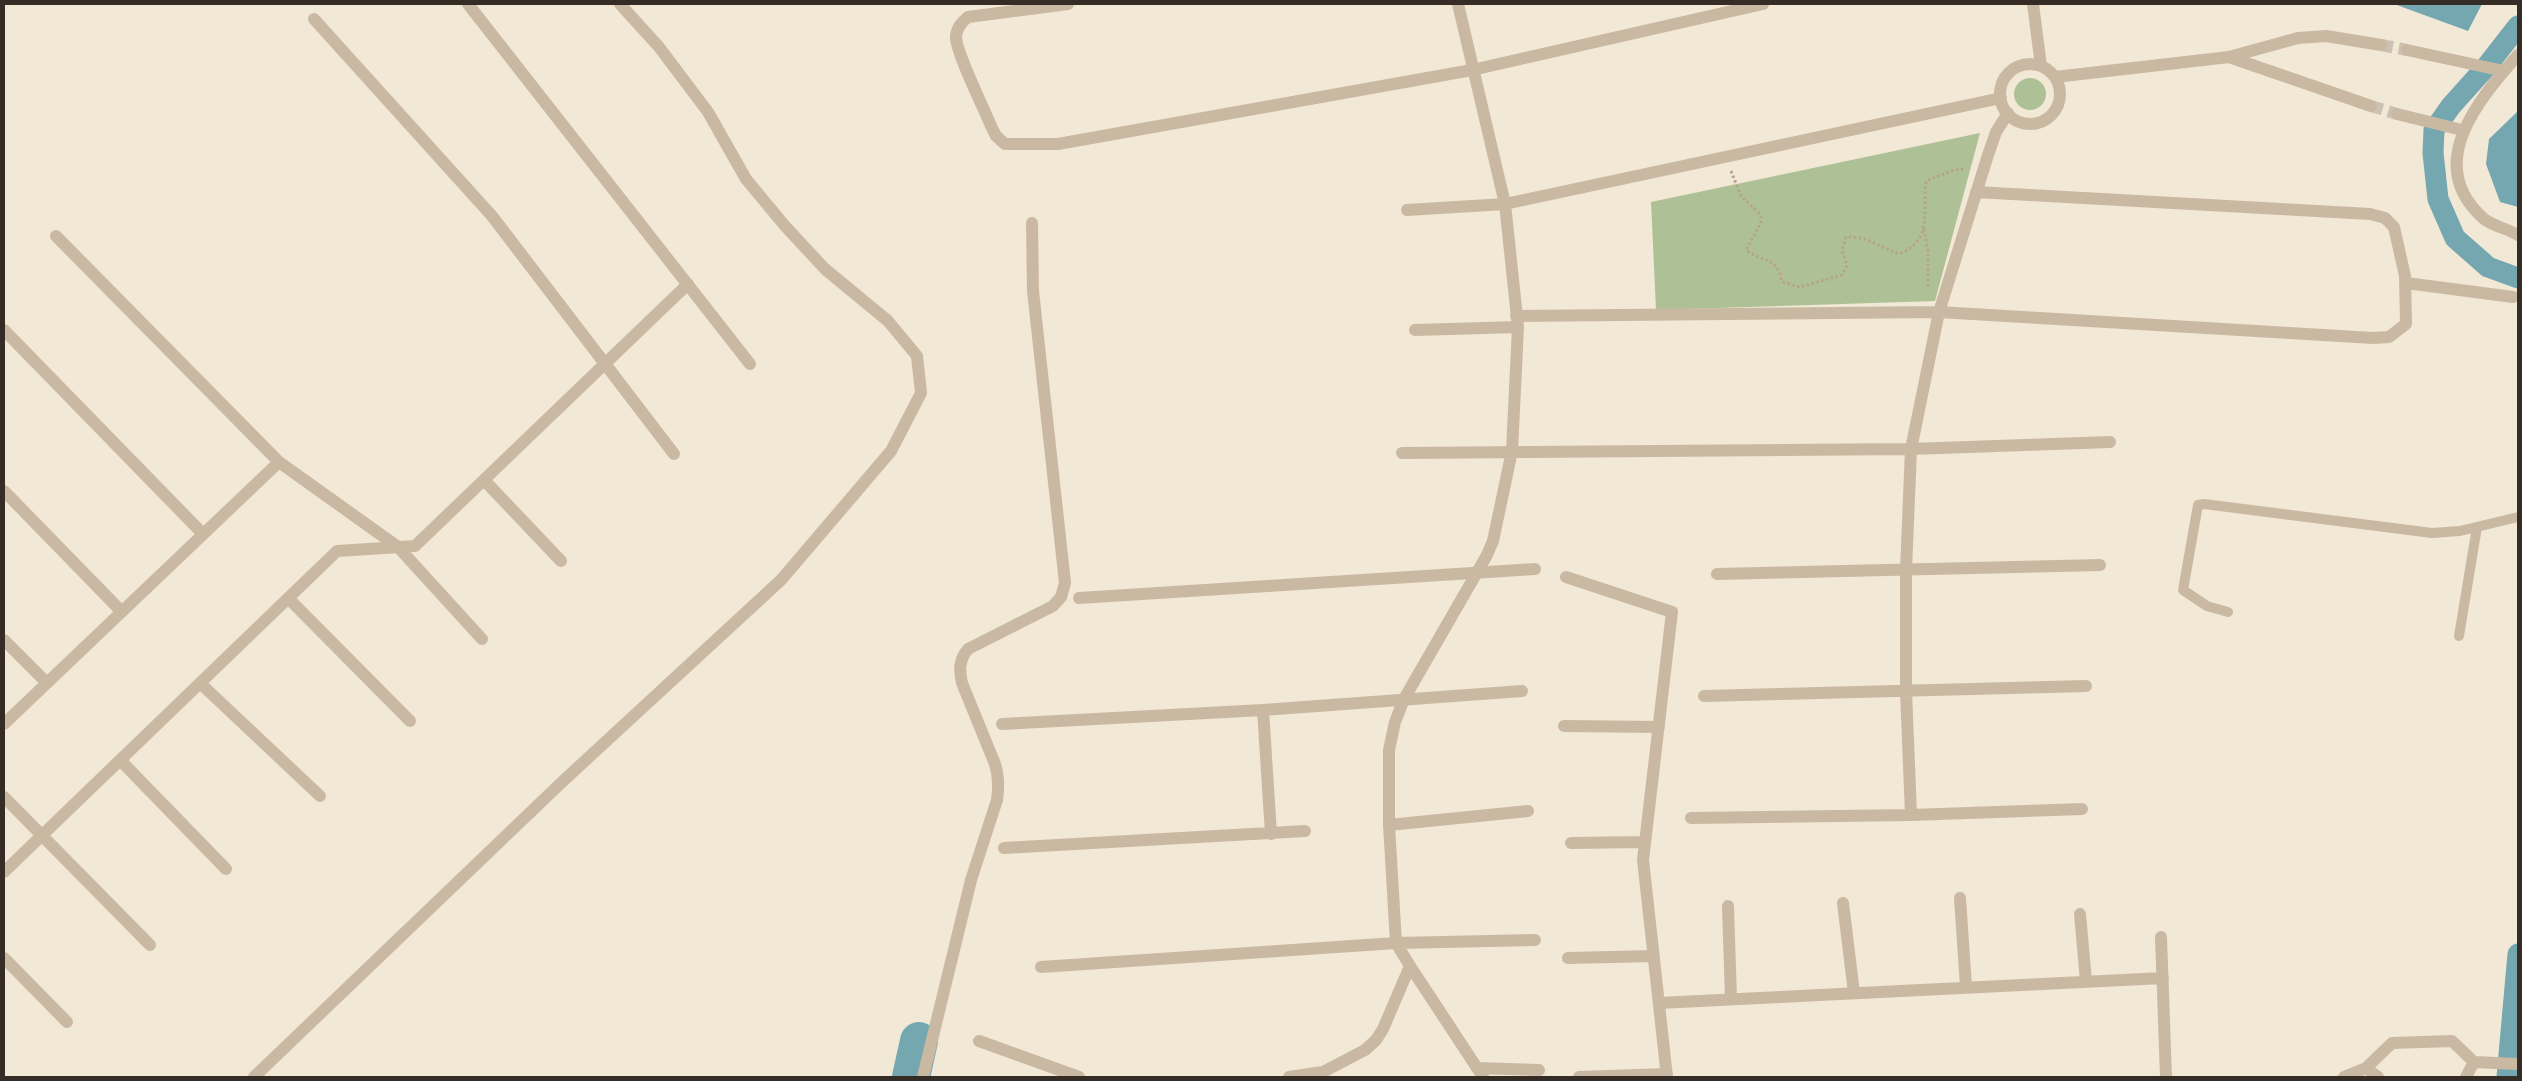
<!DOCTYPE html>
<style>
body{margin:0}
#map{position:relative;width:2522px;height:1081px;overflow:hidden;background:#f2e8d6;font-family:Manrope,sans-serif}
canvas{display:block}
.frame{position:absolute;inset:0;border:5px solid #342c25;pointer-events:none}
</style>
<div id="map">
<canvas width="2522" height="1081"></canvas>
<div class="frame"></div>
</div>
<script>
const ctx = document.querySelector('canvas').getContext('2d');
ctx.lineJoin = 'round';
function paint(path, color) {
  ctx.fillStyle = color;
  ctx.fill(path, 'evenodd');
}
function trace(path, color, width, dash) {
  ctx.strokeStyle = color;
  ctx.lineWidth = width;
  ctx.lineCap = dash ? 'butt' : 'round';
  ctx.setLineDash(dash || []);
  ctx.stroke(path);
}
const green = new Path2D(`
 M2014 94a16 16 0 1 1 32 0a16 16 0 1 1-32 0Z
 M1980 133 1935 301 1656 310 1651 202Z`);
const water = new Path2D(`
 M2394 4H2482L2468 31Z
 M2518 111V207L2500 202 2486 164 2489 139Z`);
const canal = new Path2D(`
 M2518 26 2486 67 2451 106 2434 130 2433 153 2438 199 2455 238 2488 267 2518 278
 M2507 1077 2518 954`);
const river = new Path2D(`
 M911 1077 919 1041`);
const streetTunnel = new Path2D(`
 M2381 45 2407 50
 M2371 106 2397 114`);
const path = new Path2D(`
 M1731 171 1741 196 1761 215V223L1746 250C1763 263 1777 256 1782 282L1800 287 1842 275 1847 265 1842 250 1846 237C1867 236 1880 247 1899 254 1934 240 1922 212 1926 181L1954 170 1966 169
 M1924 229 1928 251V287`);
const lane = new Path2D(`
 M2228 612 2207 606 2183 590 2198 505 2204 504 2432 533 2460 531 2518 517
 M2459 636 2477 527`);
const street = new Path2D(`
 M468 4 750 364
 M1068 4 968 17C962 22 957 27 956 36 955 51 984 108 991 126L996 136 1005 144H1058L1472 70 1763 4
 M2033 4 2041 66
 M314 19 492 216 674 454
 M2407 50 2504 71
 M2518 55C2479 99 2422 165 2484 219 2493 226 2508 229 2518 235
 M2229 57 2371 106
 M2000 94a30 30 0 1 1 60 0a30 30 0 1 1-60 0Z
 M2055 77 2229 57 2298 38 2326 36 2381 45
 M2397 114 2462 130
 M1407 210 1505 204 2001 98
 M56 236 279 462 398 547 482 639
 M2406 283 2513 297
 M1516 316 1939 312 2373 338 2389 337 2406 324 2405 276 2394 227 2385 218 2370 214 1976 192
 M4 330 203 534
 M1415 330 1518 327
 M1402 453 1911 449 2110 442
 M484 480 561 561
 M4 491 122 612
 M1717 574 2100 565
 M1566 577 1672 612 1643 860 1667 1077
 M288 598 410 721
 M1079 598 1535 569
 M4 640 47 683
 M200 683 320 796
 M1704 696 2086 686
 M1263 710 1271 834
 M4 724 279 462
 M1002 724 1263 710 1522 691
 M1564 726 1659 727
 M120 760 226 869
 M4 797 150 945
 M1911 815 1906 691V570L1911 449 1939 312 1988 155 1996 132 2008 113
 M1691 818 1911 815 2082 809
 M1389 825 1528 811
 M1571 843 1645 842
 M1004 848 1305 831
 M4 872 337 551 415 546 688 284
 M1960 898 1966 987
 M1843 903 1854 993
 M1728 906 1731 999
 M2080 914 2086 981
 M2161 937 2166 1077
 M4 958 67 1022
 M1568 958 1654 956
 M1410 966 1483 1077
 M1041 967 1396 943 1535 940
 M1659 1003 2163 978
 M979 1041 1079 1077
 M1477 1068 1539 1070
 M254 1077 562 782 781 580 891 451 921 393 917 356 888 321 825 269 785 226 746 179 708 112 659 47 620 4
 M923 1077 971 880 997 800C999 787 999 777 995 764L962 683C959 669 959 660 968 649L1053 606 1061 597 1065 583 1033 291 1032 223
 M1289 1077 1323 1072 1365 1050 1376 1040 1383 1029 1410 966 1396 943 1389 825V750L1395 722 1404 699 1487 555 1493 541 1512 451 1518 327 1505 204 1458 4
 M1579 1077 1667 1074
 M2344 1077 2366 1068
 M2378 1077 2366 1068 2392 1043 2452 1041 2474 1062 2518 1064
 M2466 1077 2474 1062`);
paint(green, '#aec196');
paint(water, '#74a7b0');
trace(canal, '#74a7b0', 21);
trace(river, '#74a7b0', 38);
trace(streetTunnel, '#ccc2b3', 12, [12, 6]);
trace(path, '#b6a38c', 3, [2.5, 2.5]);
trace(lane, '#cab9a2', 10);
trace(street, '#cab9a2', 12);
</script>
